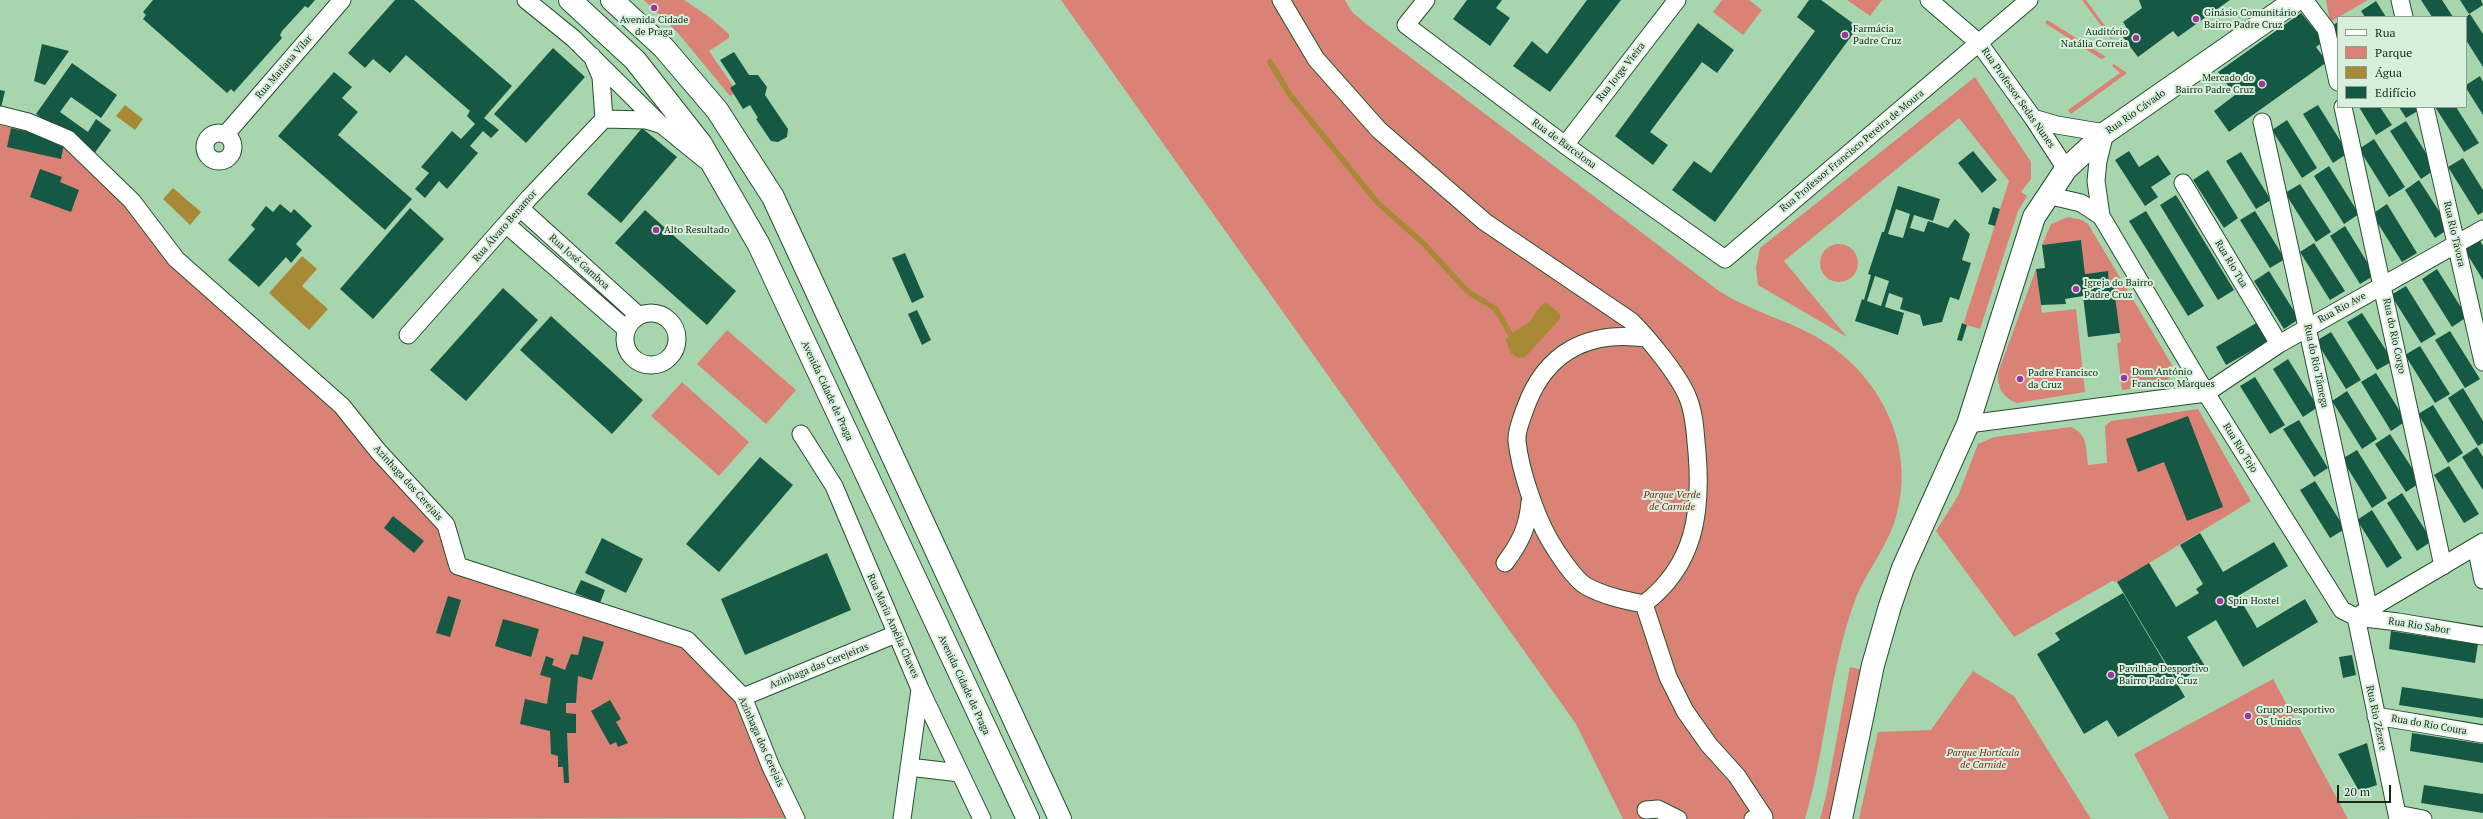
<!DOCTYPE html>
<meta charset="utf-8">
<style>
body{margin:0}
#map{position:relative;width:2483px;height:819px;overflow:hidden;background:#a7d6ae;font-family:"PT Serif",serif}
canvas{display:block}
.legend{position:absolute;left:2337px;top:16px;width:130px;height:92px;box-sizing:border-box;background:#d8f0db;border:1px solid #8aa08d;margin:0;padding:5px 7px;list-style:none;font-size:12px;color:#152819}
.legend li{display:flex;align-items:center;gap:8px;height:20px}
.legend b{width:20px;border:1px solid #8aa08d}
.scale{position:absolute;left:2337px;top:785px;width:54px;height:18px;box-sizing:border-box;border:2px solid #152819;border-top:0;padding-left:5px;font-size:12px;line-height:14px;white-space:nowrap;color:#152819;-webkit-text-stroke:3px #d8f0db;paint-order:stroke}
</style>
<div id="map">
<canvas width="2483" height="819"></canvas>
<ul class="legend">
<li><b style="height:5px;background:#fff"></b>Rua</li>
<li><b style="height:11px;background:#d98275"></b>Parque</li>
<li><b style="height:11px;background:#a88935"></b>Água</li>
<li><b style="height:11px;background:#155945"></b>Edifício</li>
</ul>
<div class="scale">20 m</div>
</div>
<script>
const ctx = document.querySelector('canvas').getContext('2d');
ctx.lineJoin = 'round';
function paint(path, color) {
  ctx.fillStyle = color;
  ctx.fill(path, 'evenodd');
}
function trace(path, color, width, dash) {
  ctx.strokeStyle = color;
  ctx.lineWidth = width;
  ctx.lineCap = dash ? 'butt' : 'round';
  ctx.setLineDash(dash || []);
  ctx.stroke(path);
}
function write(font, color, halo, rows, align = 'center') {
  ctx.font = font + ' "PT Serif",serif';
  ctx.lineWidth = 4;
  ctx.setLineDash([]);
  ctx.textBaseline = 'middle';
  ctx.strokeStyle = halo;
  ctx.fillStyle = color;
  for (const [text, x, y, turn = 0] of rows) {
    ctx.save();
    ctx.translate(x, y);
    ctx.rotate((+turn || 0) * Math.PI / 180);
    ctx.textAlign = isNaN(turn) ? turn : align;
    if (halo) ctx.strokeText(text, 0, 0);
    ctx.fillText(text, 0, 0);
    ctx.restore();
  }
}
const green = new Path2D(`
 M644 0H684L708 16 729 34V38L709 51 733 86 734 94 730 96 678 33Z
 M1061 0H1345L1352 12 1365 23 1719 291C1750 311 1784 319 1815 336 1879 372 1917 445 1896 517 1887 548 1865 573 1854 603 1829 673 1826 748 1805 819H1623L1576 724Z
 M1722 0H1749L1762 10 1743 35 1713 12Z
 M1847 0H1882L1870 16Z
 M2082 0H2086L2113 37 2111 39Z
 M2326 0H2368L2330 22Z
 M2047 20 2054 24 2106 57 2101 59 2045 23Z
 M2114 64 2127 73 2071 114 2068 110 2120 73 2112 66Z
 M1975 77 2031 162V179L2021 192 2027 196 2018 211 1980 329 1967 325 1964 322 2009 181 1959 118 1784 261 1847 337 1758 285 1756 268 1760 248Z
 M0 125 65 140 308 382 327 405 347 422 438 527 455 572 683 645 737 700 792 818 0 819Z
 M2068 217 2082 220 2088 224 2172 365 2170 377 2163 385 2122 390 2117 343 2121 342 2113 281H2109L2108 271 2085 274 2081 240 2042 245 2051 224Z
 M1820 263a19 19 0 1 1 38 0a19 19 0 1 1-38 0Z
 M2036 269 2042 313 2076 309 2085 392 2017 403C2003 398 1997 388 1998 373Z
 M727 330 796 390 766 424 697 364Z
 M682 382 749 442 719 476 651 416Z
 M2198 409 2251 501 2118 582 2112 581 2014 637 1936 531 1958 496 1978 444 1994 437 2071 427C2088 434 2086 449 2088 465L2107 463 2105 426 2111 421Z
 M1850 667 1863 670 1833 819H1820L1826 796Z
 M1973 671 2014 696 2091 819H1859L1878 732 1931 730Z
 M2273 679 2348 819H2169L2134 754Z`);
const water = new Path2D(`
 M125 105 143 119 135 130 116 116Z
 M173 188 201 212 190 225 163 199Z
 M302 256 317 269 302 286 328 309 309 330 269 293Z
 M1547 303 1560 314V319L1525 357 1518 358 1510 352 1506 340C1512 329 1523 329 1530 321 1536 315 1538 305 1547 303Z`);
const stream = new Path2D(`
 M1270 62 1290 95 1377 202 1424 244 1467 291 1496 309 1513 339`);
const building = new Path2D(`
 M153 0H315L308 8 305 6 282 31 280 35 282 38 234 92 231 89 227 93 143 19 146 15 143 12Z
 M395 0H414L512 86 484 118 499 130 491 138 483 131 470 146 478 153 447 189 439 181 425 198 415 189 429 173 421 167 452 131 461 139 475 124 467 116 470 111 406 55 390 73 373 59 365 68 348 53Z
 M1467 0H1502L1496 8 1510 18 1490 46 1453 19Z
 M1587 0H1621L1550 92 1513 66 1532 41 1547 54Z
 M1809 0H1821L1858 27 1715 222 1672 190 1694 161 1711 173 1815 31 1797 17Z
 M2139 0H2230L2178 37 2173 31 2138 57 2122 36 2128 30 2123 22 2142 8Z
 M2421 0H2442L2453 17H2432Z
 M2460 0H2481L2483 5 2469 14Z
 M2376 1 2386 17H2365L2361 11Z
 M2301 13 2324 41 2316 47 2327 62 2229 132 2214 111 2235 95 2218 72Z
 M2470 14 2483 34V67L2466 40V17Z
 M2338 22V40L2330 27Z
 M1698 23 1734 50 1717 73 1702 62 1650 132 1668 145 1653 165 1615 136Z
 M42 44 69 51 45 85 34 81Z
 M553 48 585 77 526 143 494 114Z
 M734 52 749 75H758L767 87 765 95 788 129 787 137 778 142 771 141 756 119 758 118 750 105 743 109 730 88 736 84 720 60Z
 M72 63 117 95 101 118 71 97 60 112 88 132 96 119 111 130 94 154 36 114Z
 M334 72 352 87 342 98 358 112 338 135 412 199 385 230 278 136Z
 M2480 76 2483 82V115L2466 88V85Z
 M0 90 5 91 1 108H0Z
 M2318 105 2348 153 2333 163 2303 114Z
 M2359 107H2380L2392 125 2376 135Z
 M2399 107H2420L2421 109 2406 118Z
 M2435 107H2456L2479 143 2464 152Z
 M2287 120 2317 168 2302 178 2272 130Z
 M2406 121 2436 169 2421 179 2390 131Z
 M11 128 65 140 61 159 7 147Z
 M642 128 677 157 621 223 587 194Z
 M2374 139 2405 187 2389 197 2359 149Z
 M1973 151 1997 180 1982 193 1958 163Z
 M2129 151 2139 167 2158 155 2171 174 2151 187 2158 197 2145 206 2115 160Z
 M2241 152 2271 200 2256 209 2226 161Z
 M2463 158 2483 190V212L2478 215 2448 167Z
 M2329 166 2359 214 2344 224 2314 176Z
 M40 169 62 177 60 182 79 190 71 212 30 197Z
 M2208 170 2238 218 2224 228 2193 180Z
 M2419 180 2450 228 2435 238 2405 190Z
 M2300 184 2331 232 2316 242 2285 193Z
 M1898 186 1940 199 1933 221 1914 215 1910 228 1924 232 1928 221 1948 228 1955 219 1970 234 1962 260 1971 263 1959 300 1950 297 1942 322 1923 326 1920 315 1900 309 1903 298 1889 293 1885 307 1904 313 1898 335 1855 321 1862 299 1864 300 1871 275 1868 274 1882 232H1884ZM1896 209 1910 214 1903 238 1888 234ZM1875 276 1889 281 1881 306 1867 301Z
 M2176 195 2234 290 2218 300 2160 205Z
 M280 204 291 213 294 209 312 226 296 244 302 250 291 263 286 257 259 287 228 260 255 229 251 225 266 206 273 212Z
 M2387 204 2417 253 2402 262 2372 214Z
 M1993 207 2000 209 1995 226 1988 224Z
 M410 208 444 239 373 319 340 289Z
 M645 210 736 291 707 325 615 243Z
 M2146 211 2204 306 2188 316 2129 221Z
 M2255 211 2285 259 2270 268 2240 220Z
 M2345 226 2375 275 2360 284 2330 236Z
 M2479 239 2483 246V280L2464 249Z
 M2081 240 2085 274 2108 271 2109 281H2113L2120 333 2088 337 2083 296 2065 299 2066 304 2041 305 2036 269 2045 268 2042 245Z
 M2314 243 2345 291 2330 300 2300 252Z
 M905 253 924 297 912 303 892 258Z
 M2437 269 2467 317 2452 327 2422 279Z
 M2269 271 2299 319 2284 329 2254 281Z
 M2406 286 2436 334 2421 343 2391 295Z
 M503 288 538 320 466 401 430 370Z
 M917 310 931 340 922 345 908 314Z
 M2362 313 2393 361 2377 370 2347 322Z
 M551 316 643 400 612 434 520 350Z
 M2258 322 2269 341 2226 365 2216 347Z
 M1962 323 1967 325 1962 341 1957 340Z
 M2450 331 2480 379 2465 388 2435 340Z
 M2331 332 2361 380 2346 389 2316 341Z
 M2420 346 2450 394 2435 403 2405 355Z
 M2288 359 2318 407 2303 417 2273 369Z
 M2376 373 2406 421 2391 431 2361 382Z
 M2255 377 2285 425 2270 434 2240 386Z
 M2463 388 2483 421V443L2478 446 2448 398Z
 M2347 391 2377 439 2362 449 2332 401Z
 M2433 405 2463 453 2448 463 2418 414Z
 M2188 416 2223 507 2187 521 2164 462 2138 472 2126 439Z
 M2299 420 2328 468 2314 477 2283 429Z
 M2390 434 2421 482 2406 492 2375 444Z
 M2477 447 2483 457V490L2462 457Z
 M2357 450 2387 498 2372 508 2342 459Z
 M760 457 793 485 719 572 686 544Z
 M2449 466 2479 514 2464 523 2434 475Z
 M2315 481 2345 529 2330 538 2300 490Z
 M2402 493 2432 541 2417 551 2387 503Z
 M2372 510 2402 558 2387 568 2357 520Z
 M393 516 424 541 414 553 384 528Z
 M2200 533 2223 572 2274 542 2288 566 2238 596 2257 628 2305 599 2318 622 2243 667 2216 620 2187 637 2205 666 2177 682 2117 582 2149 563 2176 607 2199 593 2196 589 2203 584 2180 545Z
 M602 538 643 559 626 593 585 573Z
 M827 553 851 610 745 655 721 599Z
 M581 580 605 590 600 603 575 593Z
 M2123 593 2185 697 2118 737 2107 720 2084 734 2037 654 2060 640 2055 633Z
 M448 596 461 600 450 637 436 633Z
 M503 619 539 629 531 657 495 646Z
 M2391 631 2478 644 2475 663 2389 649Z
 M583 636 604 642 592 680 578 676 576 703H566V713L576 714V733H567L569 783H564L563 767H558V756L551 754 550 731 520 724 525 699 547 704 551 678 540 675 546 656 554 659 552 665 565 670 571 654 578 655Z
 M2352 655 2356 675 2343 678 2339 657Z
 M2402 687 2483 699V718L2399 705Z
 M610 700 621 719 616 722 628 743 618 747 616 742 610 745 591 711Z
 M2412 733 2483 744V763L2410 751Z
 M2367 743 2377 785 2359 791 2338 754Z
 M2424 785 2483 794V813L2421 803Z`);
const street = new Path2D(`
 M526 0 573 38 659 123
 M1281 0 1316 59 1379 130 1485 222 1631 321C1648 338 1679 375 1688 398 1695 415 1695 434 1697 452 1702 512 1695 565 1644 604 1624 600 1604 596 1586 586 1574 579 1556 551 1549 539 1535 514 1520 470 1517 441 1516 431 1522 418 1525 409 1545 352 1588 330 1646 338
 M1426 0 1406 25 1565 145 1725 259 2029 0
 M1929 0 1979 43 2033 118 2066 169
 M2304 0 2326 29 2338 82
 M2400 0 2404 17
 M592 56 601 77 604 119 646 120 662 125 705 160
 M2343 107 2443 566
 M2425 107 2483 362
 M0 115 28 122 68 139 132 201 176 259 342 406 378 451 446 525 458 566 687 640 743 697 771 767 796 819
 M2033 118 2057 125 2105 133 2098 161 2096 181 2101 216 2206 393 2342 610 2356 617 2398 622 2483 636
 M2262 122 2369 610
 M205 147a14 14 0 1 1 28 0a14 14 0 1 1-28 0Z
 M226 134 342 0
 M1565 145 1677 0
 M2183 183 2279 344
 M2047 195 2081 203 2101 216
 M520 208 638 315
 M507 225 626 329
 M625 339a26 26 0 1 1 52 0a26 26 0 1 1-52 0Z
 M408 335 529 198 604 119
 M1968 424 2206 393 2279 344 2483 229
 M801 434 834 486 920 689 982 819
 M2476 546 2483 580
 M1505 563C1520 543 1528 527 1530 502
 M1644 604 1668 677 1685 711 1709 745 1737 776 1764 817 1753 819
 M2361 614 2483 542
 M2356 617 2398 819
 M743 697 896 634
 M2376 716 2483 734
 M909 767 960 773
 M1646 810 1658 809 1678 819
 M2397 814 2423 819
 M902 819 920 689`);
const secondary = new Path2D(`
 M570 0 635 60 701 144 759 245 1028 819
 M612 0 664 48 717 110 773 197 1060 819
 M1841 819 1873 665 1890 606 1903 568 1968 424 2034 217 2066 169 2105 133 2296 0`);
const markers = [
 [654,8,4,"#9e379b"],
 [2196,19,4,"#9e379b"],
 [1845,35,4,"#9e379b"],
 [2136,38,4,"#9e379b"],
 [2262,84,4,"#9e379b"],
 [656,230,4,"#9e379b"],
 [2076,289,4,"#9e379b"],
 [2124,378,4,"#9e379b"],
 [2020,379,4,"#9e379b"],
 [2220,601,4,"#9e379b"],
 [2111,675,4,"#9e379b"],
 [2248,716,4,"#9e379b"]
];
const poiNames = [
 ["Ginásio Comunitário",2204,13],
 ["Bairro Padre Cruz",2204,25],
 ["Avenida Cidade",654,20,"center"],
 ["de Praga",654,32,"center"],
 ["Farmácia",1853,29],
 ["Padre Cruz",1853,41],
 ["Auditório",2128,32,"right"],
 ["Natália Correia",2128,44,"right"],
 ["Mercado do",2254,78,"right"],
 ["Bairro Padre Cruz",2254,90,"right"],
 ["Alto Resultado",664,230],
 ["Igreja do Bairro",2084,283],
 ["Padre Cruz",2084,295],
 ["Dom António",2132,372],
 ["Francisco Marques",2132,384],
 ["Padre Francisco",2028,373],
 ["da Cruz",2028,385],
 ["Spin Hostel",2228,601],
 ["Pavilhão Desportivo",2119,669],
 ["Bairro Padre Cruz",2119,681],
 ["Grupo Desportivo",2256,710],
 ["Os Unidos",2256,722]
];
const streetNames = [
 ["Rua Mariana Vilar",284,67,-49],
 ["Rua Jorge Vieira",1621,72,-52],
 ["Rua Professor Sedas Nunes",2018,98,55],
 ["Rua Rio Cávado",2136,112,-35],
 ["Rua de Barcelona",1564,144,36],
 ["Rua Professor Francisco Pereira de Moura",1852,151,-40],
 ["Rua Álvaro Benamor",505,226,-49],
 ["Rua Rio Távora",2454,234,77],
 ["Rua José Gamboa",579,262,42],
 ["Rua Rio Tua",2231,264,59],
 ["Rua Rio Ave",2342,308,-29],
 ["Rua do Rio Corgo",2394,336,78],
 ["Rua do Rio Tâmega",2316,366,78],
 ["Avenida Cidade de Praga",827,391,65],
 ["Rua Rio Tejo",2240,448,58],
 ["Azinhaga dos Cerejais",408,483,48],
 ["Rua Maria Amélia Chaves",893,626,66],
 ["Rua Rio Sabor",2419,626,9],
 ["Azinhaga das Cerejeiras",819,666,-22],
 ["Avenida Cidade de Praga",964,685,65],
 ["Rua Rio Zêzere",2376,718,78],
 ["Rua do Rio Coura",2429,725,10],
 ["Azinhaga dos Cerejais",761,742,66]
];
const parkNames = [
 ["Parque Verde",1672,495],
 ["de Carnide",1672,507],
 ["Parque Hortícula",1983,753],
 ["de Carnide",1983,765]
];
paint(green, '#d98275');
paint(water, '#a88935');
trace(stream, '#a88935', 5.5);
paint(building, '#155945');
trace(street, '#25502e', 19);
trace(secondary, '#25502e', 24);
trace(street, '#fff', 17);
trace(secondary, '#fff', 22);
for (const [x, y, r, color] of markers) {
  const dot = new Path2D();
  dot.arc(x, y, r, 0, 2 * Math.PI);
  ctx.fillStyle = color;
  ctx.fill(dot);
  trace(dot, '#d8f0db', 1.5);
}
write('10px', '#152819', '#d8f0db', poiNames, 'left');
write('10px', '#152819', '#d8f0db', streetNames);
write('italic 10px', '#7c1c15', '#d8f0db', parkNames);
</script>
